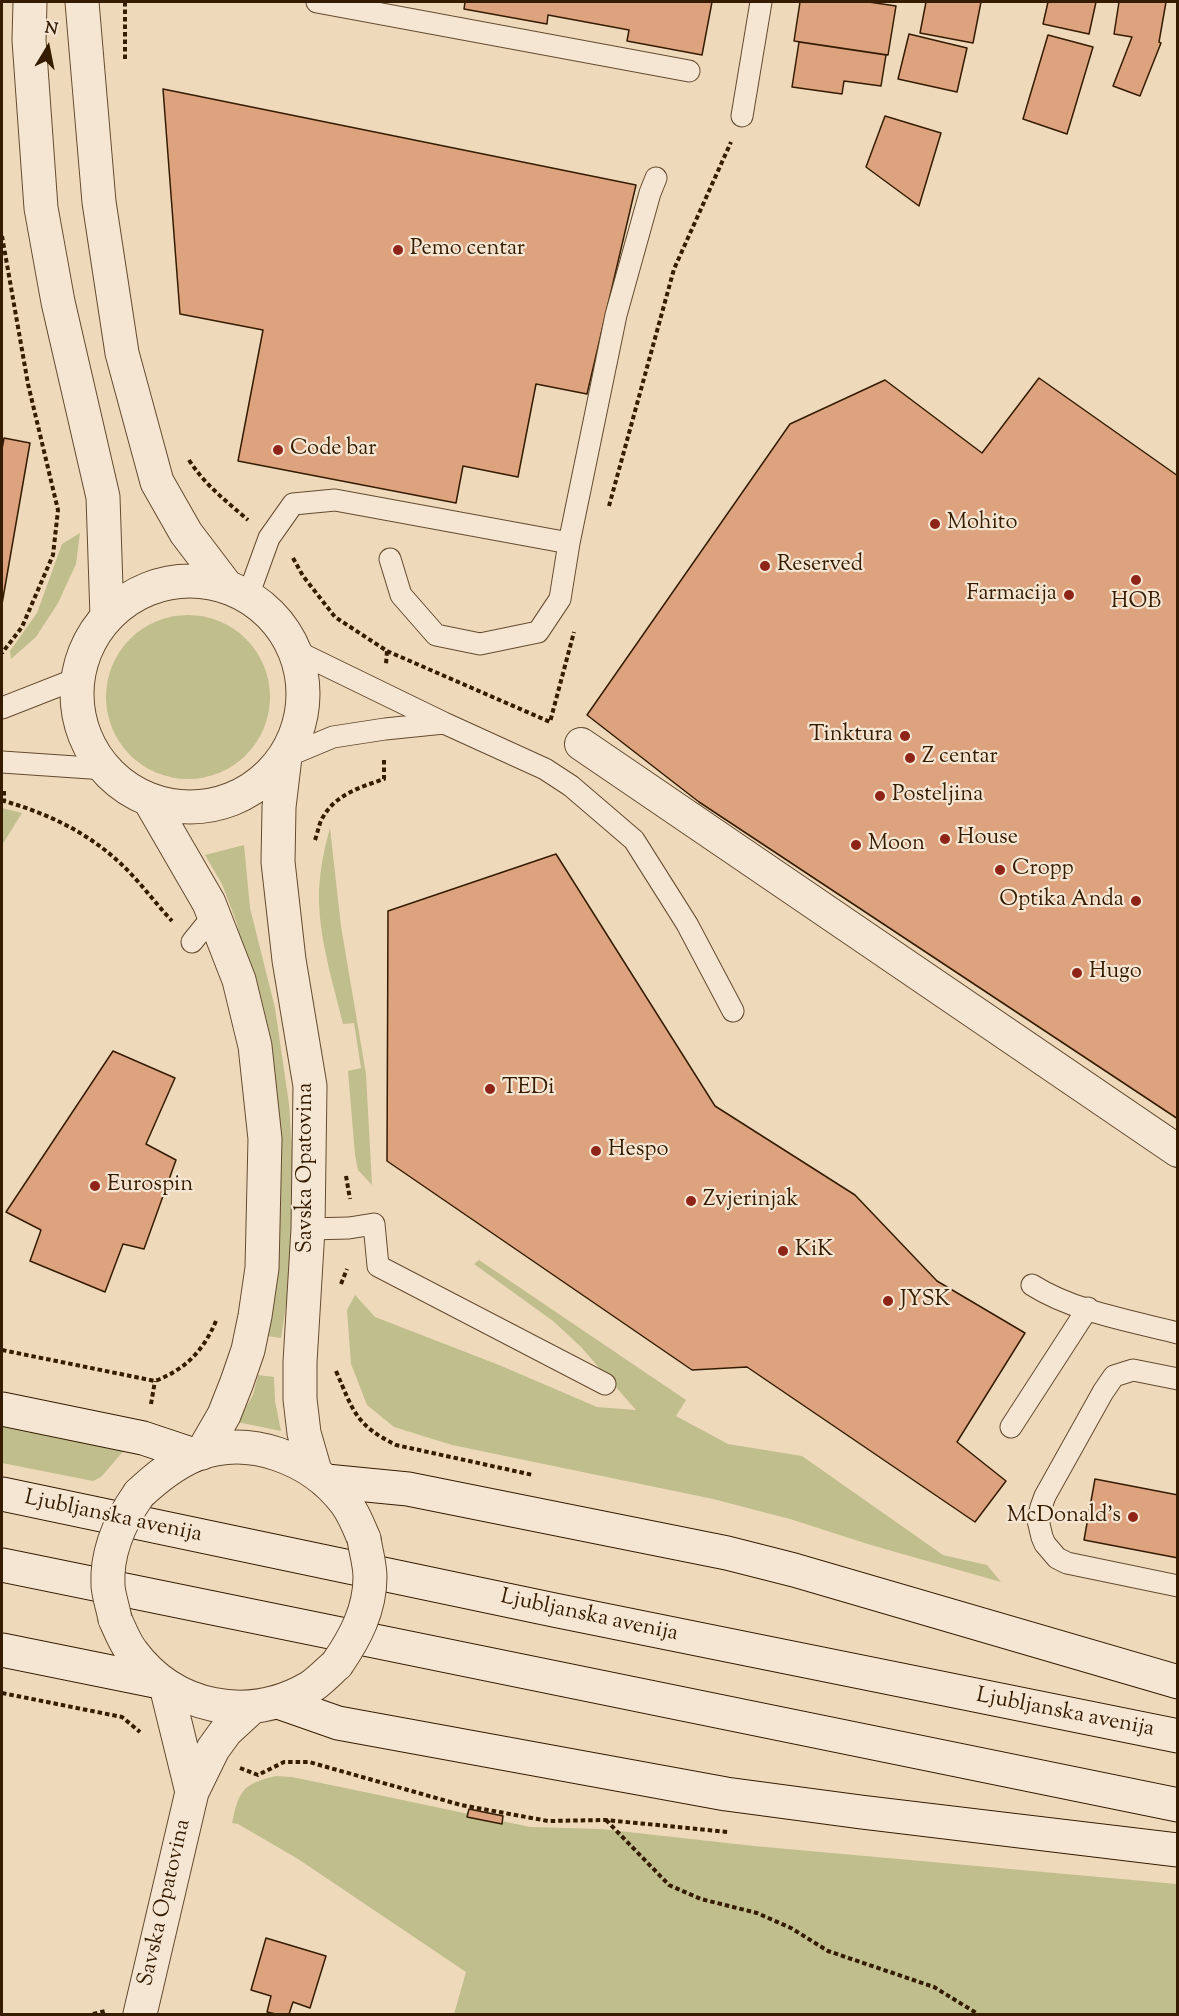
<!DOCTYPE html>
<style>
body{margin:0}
#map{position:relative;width:1179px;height:2016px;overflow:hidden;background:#efd9bb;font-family:"Sorts Mill Goudy",serif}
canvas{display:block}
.frame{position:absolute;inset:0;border:3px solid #351c00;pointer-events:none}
.north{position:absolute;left:18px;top:18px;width:60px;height:60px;-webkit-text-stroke:4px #f5e6d3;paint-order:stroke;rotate:10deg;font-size:16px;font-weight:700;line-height:24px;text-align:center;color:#351c00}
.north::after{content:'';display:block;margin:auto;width:21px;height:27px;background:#351c00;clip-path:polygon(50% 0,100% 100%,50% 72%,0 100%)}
</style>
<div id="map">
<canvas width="1179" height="2016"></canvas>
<div class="frame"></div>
<div class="north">N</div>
</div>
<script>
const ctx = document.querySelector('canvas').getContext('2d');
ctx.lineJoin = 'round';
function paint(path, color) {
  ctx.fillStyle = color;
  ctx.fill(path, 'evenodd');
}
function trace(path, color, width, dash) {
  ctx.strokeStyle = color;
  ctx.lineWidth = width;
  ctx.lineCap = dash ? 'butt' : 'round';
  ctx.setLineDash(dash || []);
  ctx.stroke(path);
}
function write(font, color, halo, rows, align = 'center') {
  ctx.font = font + ' "Sorts Mill Goudy",serif';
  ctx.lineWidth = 4.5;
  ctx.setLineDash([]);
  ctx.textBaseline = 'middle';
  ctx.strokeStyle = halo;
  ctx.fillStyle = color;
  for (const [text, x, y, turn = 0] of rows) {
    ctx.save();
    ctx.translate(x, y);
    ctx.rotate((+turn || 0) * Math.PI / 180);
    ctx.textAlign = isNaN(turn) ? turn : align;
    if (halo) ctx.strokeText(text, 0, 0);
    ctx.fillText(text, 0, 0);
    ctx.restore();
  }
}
const green = new Path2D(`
 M80 533 76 564 58 603 36 637 11 659 10 651 37 613 62 544Z
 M106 697a82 82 0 1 1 164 0a82 82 0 1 1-164 0Z
 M2 808 22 813 2 845Z
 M330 828 341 926 366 1074 372 1185 358 1170 355 1155 348 1071 361 1068 354 1023 343 1024C333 982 318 936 319 892 320 870 324 849 330 828Z
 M244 845 250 908 275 1008 289 1104 292 1149 293 1222 291 1273 281 1338 267 1336 252 982 236 921 222 884 205 855Z
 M479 1260 686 1400 676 1416 728 1444 802 1456 943 1555 987 1565 1001 1582 871 1545 790 1519 713 1499 452 1445 394 1427 367 1405 351 1364 347 1310 355 1295 375 1317 499 1365 597 1407 636 1410 581 1347 553 1321 474 1264Z
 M258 1375 274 1377 275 1401 281 1431 237 1422 253 1395Z
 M2 1421 126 1448 101 1477 93 1481 2 1463Z
 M276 1776 292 1777 355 1790 530 1827 601 1829 754 1846 1177 1884V2014H454L466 1972 298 1859 238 1824 232 1823C239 1791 242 1784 276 1776Z`);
const building = new Path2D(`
 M465 2H712L702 55 627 41 629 30 548 15 547 24 464 9Z
 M800 2H869L896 6 888 55 794 41Z
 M926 2H981L973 43 920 33Z
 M1048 2H1096L1089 34 1043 24Z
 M1119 2H1166L1159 42 1161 43 1140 96 1113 86 1132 37 1114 34Z
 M909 34 967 48 957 92 898 79Z
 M1048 35 1093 47 1067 134 1023 119Z
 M799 42 886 55 881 86 844 81 842 94 792 87Z
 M163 89 636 185 587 394 536 384 518 477 463 466 456 503 238 461 263 330 180 314Z
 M885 116 941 133 919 206 866 167Z
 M1039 378 1178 476V1119L699 802 587 715 790 424 885 380 982 453Z
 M4 438 30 443 2 604V449Z
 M556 854 715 1106 855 1195 937 1281 1025 1333 957 1442 1006 1481 975 1522 747 1367 692 1370 387 1161 388 911Z
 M113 1051 175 1078 146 1144 176 1160 144 1249 123 1244 105 1292 30 1261 41 1230 6 1212Z
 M1095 1479 1178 1495V1558L1084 1540Z
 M469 1809 503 1816 502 1824 467 1817Z
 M266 1938 326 1956 310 2008 293 2002 289 2014H276L267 2012 271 1996 251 1990Z`);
const path = new Path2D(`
 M125 2V61
 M2 236 28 384 58 510 53 555 22 627 2 653
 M189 460C205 485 226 501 248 520
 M609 506 674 269 731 142
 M293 558 303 576 335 617 387 651 386 664
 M387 651 550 722 574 632
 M4 791V801C53 815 97 837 132 875 146 890 158 906 172 921
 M315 840C318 832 319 823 323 817 336 794 361 787 384 779V758
 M346 1176 350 1199
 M341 1284 347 1269
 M2 1350 155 1381C186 1369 203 1351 216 1321
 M336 1371C353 1410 355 1425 396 1445L533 1475
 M151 1404 155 1381
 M2 1693 122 1717 140 1732
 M240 1768 258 1775 284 1762H309L461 1805 548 1821 606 1820 728 1832
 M606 1820 669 1885 701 1899 757 1913 791 1928 828 1951 934 1987 978 2014
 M93 2014 105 2011`);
const service = new Path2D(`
 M317 2 689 71
 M742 116 761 2
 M390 559 401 595 436 635 480 644 538 632 560 599 569 543
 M248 596 269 538 293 504 335 500 569 543 616 315 650 193 656 178
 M296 651 444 723 545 769 571 786 634 840 687 924 733 1011
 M2 708 76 679
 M285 757 333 737 385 729 444 723
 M2 762 105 769
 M192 942 213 916
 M308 1229 349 1228 374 1224 378 1266 605 1384
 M1032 1285C1073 1311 1130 1321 1178 1333
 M1178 1379 1133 1370 1114 1376 1103 1392 1045 1496 1041 1507 1038 1520 1042 1537 1045 1544 1057 1558 1067 1563 1178 1586
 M1011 1427 1088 1308`);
const pedestrian = new Path2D(`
 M581 744 1178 1151`);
const minor = new Path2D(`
 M166 1686 192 1792
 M140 2014 192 1792 213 1749 226 1731 251 1708`);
const tertiary = new Path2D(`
 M30 2 29 40 41 208 58 302 103 497 107 617
 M82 2 99 202 122 353 157 482 186 533 227 587
 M77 694a113 113 0 1 1 226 0a113 113 0 1 1-226 0Z
 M285 757 279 807 278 862 289 960 310 1086 308 1229 300 1362V1399L304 1433 315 1471
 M150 801 209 903 239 980 255 1046 265 1139 262 1268 255 1316 248 1350 237 1382 224 1415 202 1453
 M139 1494C156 1478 173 1464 195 1455 249 1434 312 1458 346 1503 354 1514 359 1527 364 1539
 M115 1619C120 1630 125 1643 132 1652 174 1709 248 1723 309 1688 319 1682 328 1672 337 1664`);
const secondary = new Path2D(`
 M2 1409 143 1438 194 1455
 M326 1481 408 1489 727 1553 794 1570 1178 1682
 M2 1494 554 1610 1178 1736
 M2 1565 1178 1805
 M2 1650 160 1682
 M278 1702 338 1723 726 1794 861 1812 1178 1850`);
const tertiaryBridge = new Path2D(`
 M115 1619C113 1608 109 1597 108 1586 106 1552 120 1521 139 1494
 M337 1664C355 1638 370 1610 370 1577 370 1565 366 1552 364 1539`);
const markers = [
 [398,250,6,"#8f2418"],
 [278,450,6,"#8f2418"],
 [935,524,6,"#8f2418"],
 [765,566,6,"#8f2418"],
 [1136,580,6,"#8f2418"],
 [1069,595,6,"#8f2418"],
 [905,736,6,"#8f2418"],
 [910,758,6,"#8f2418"],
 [880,796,6,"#8f2418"],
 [945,839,6,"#8f2418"],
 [856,845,6,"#8f2418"],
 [1000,870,6,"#8f2418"],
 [1136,901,6,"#8f2418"],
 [1077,973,6,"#8f2418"],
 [490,1089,6,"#8f2418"],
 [596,1151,6,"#8f2418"],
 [95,1186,6,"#8f2418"],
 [691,1201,6,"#8f2418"],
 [783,1251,6,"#8f2418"],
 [888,1301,6,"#8f2418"],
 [1133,1517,6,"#8f2418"]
];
const poiNames = [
 ["Pemo centar",410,250],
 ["Code bar",290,450],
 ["Mohito",947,524],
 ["Reserved",777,566],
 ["Farmacija",1057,595,"right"],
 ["HOB",1136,603,"center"],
 ["Tinktura",893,736,"right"],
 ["Z centar",922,758],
 ["Posteljina",892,796],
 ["House",957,839],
 ["Moon",868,845],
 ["Cropp",1012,870],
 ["Optika Anda",1124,901,"right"],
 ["Hugo",1089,973],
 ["TEDi",502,1089],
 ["Hespo",608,1151],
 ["Eurospin",107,1186],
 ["Zvjerinjak",703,1201],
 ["KiK",795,1251],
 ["JYSK",900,1301],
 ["McDonald's",1121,1517,"right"]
];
const streetNames = [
 ["Savska Opatovina",307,1168,-90],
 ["Ljubljanska avenija",113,1518,12],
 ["Ljubljanska avenija",589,1617,12],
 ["Ljubljanska avenija",1065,1714,11],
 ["Savska Opatovina",166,1903,-77]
];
paint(green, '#bfbe8c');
paint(building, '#dca37e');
trace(building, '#351c00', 1.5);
trace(service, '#644b2f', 23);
trace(pedestrian, '#644b2f', 34);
trace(minor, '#644b2f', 35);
trace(tertiary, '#644b2f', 35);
trace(secondary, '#351c00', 35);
trace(path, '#351c00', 4, [4.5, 3]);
trace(service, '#f5e6d3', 21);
trace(pedestrian, '#f5e6d3', 32);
trace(minor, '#f5e6d3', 33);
trace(tertiary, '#f5e6d3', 33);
trace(secondary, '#f5e6d3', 33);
trace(tertiaryBridge, '#644b2f', 35, []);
trace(tertiaryBridge, '#f5e6d3', 33);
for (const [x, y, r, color] of markers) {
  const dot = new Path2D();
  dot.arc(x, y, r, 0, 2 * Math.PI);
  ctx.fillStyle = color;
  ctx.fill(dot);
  trace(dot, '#f5e6d3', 2);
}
write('22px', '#351c00', '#f5e6d3', poiNames, 'left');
write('22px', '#351c00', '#f5e6d3', streetNames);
</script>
